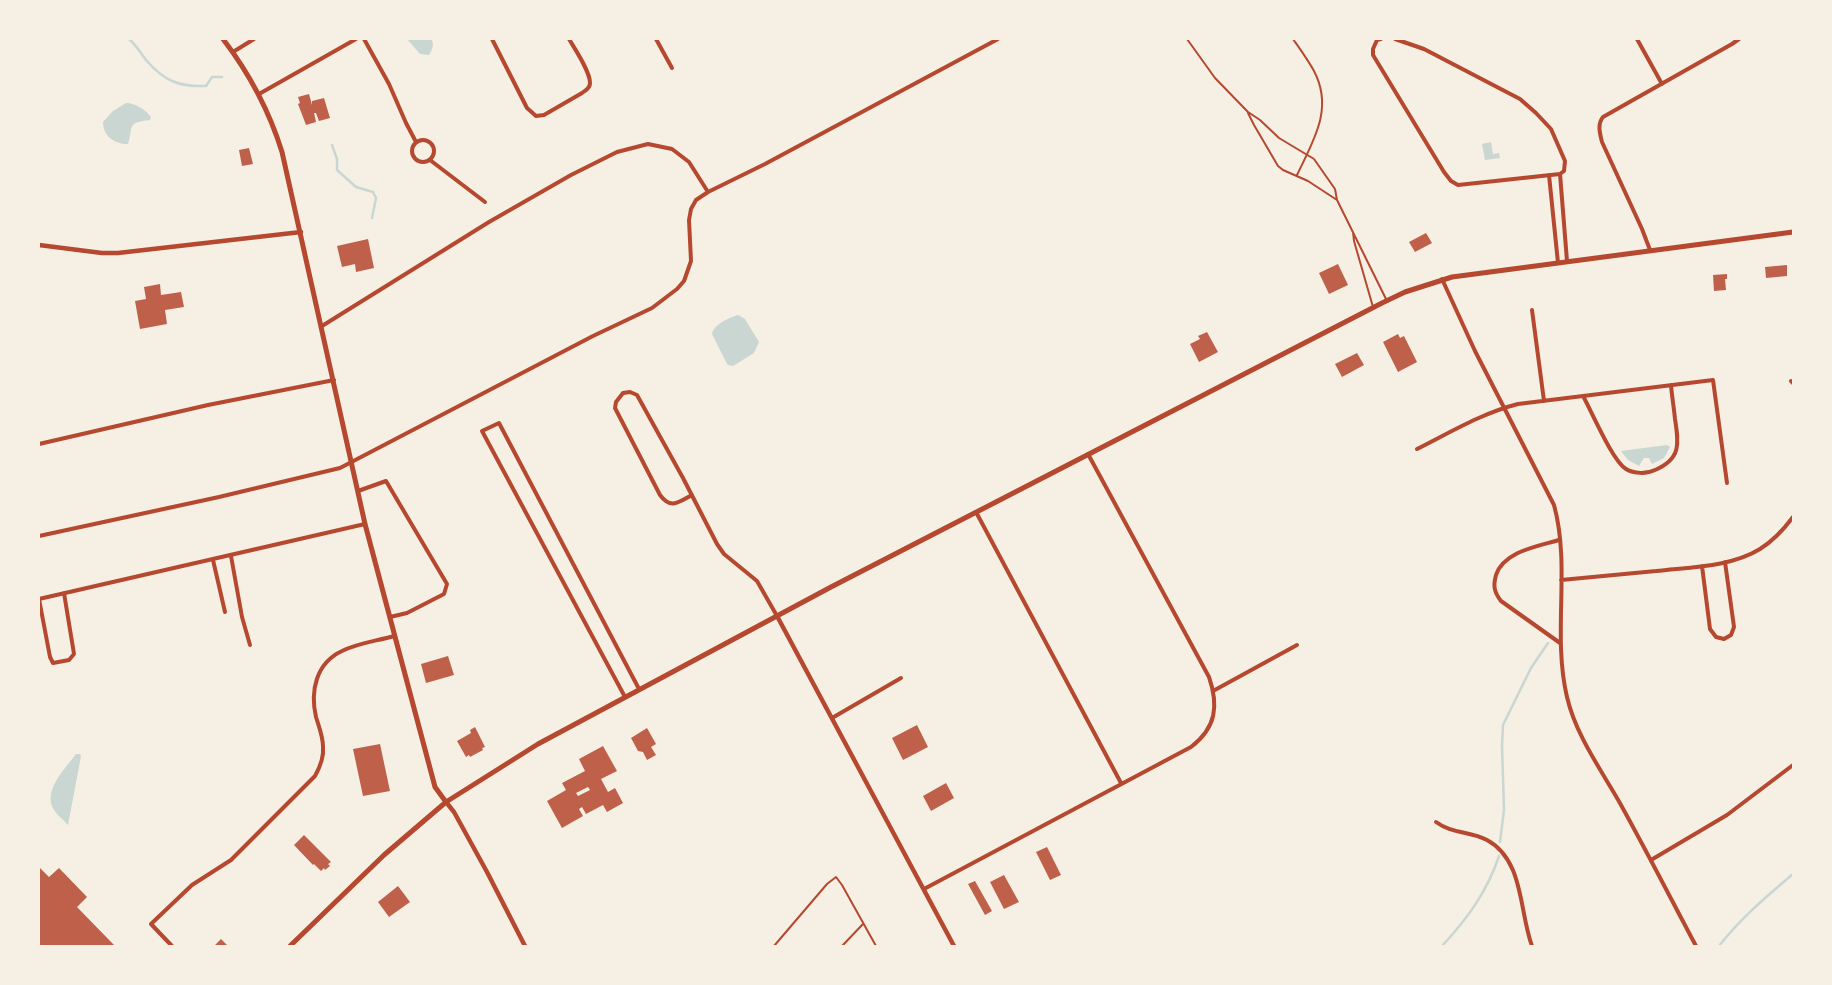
<!DOCTYPE html>
<style>
body{margin:0}
#map{position:relative;width:1832px;height:985px;overflow:hidden;background:#f6efe4;font-family:"DM Sans",sans-serif}
canvas{display:block}
.frame{position:absolute;inset:0;border:40px solid #f6efe4;pointer-events:none}
</style>
<div id="map">
<canvas width="1832" height="985"></canvas>
<div class="frame"></div>
</div>
<script>
const ctx = document.querySelector('canvas').getContext('2d');
ctx.lineJoin = 'round';
function paint(path, color) {
  ctx.fillStyle = color;
  ctx.fill(path, 'evenodd');
}
function trace(path, color, width, dash) {
  ctx.strokeStyle = color;
  ctx.lineWidth = width;
  ctx.lineCap = dash ? 'butt' : 'round';
  ctx.setLineDash(dash || []);
  ctx.stroke(path);
}
const water = new Path2D(`
 M407 39H431C435 44 432 50 429 55L420 54Z
 M126 103C135 103 146 110 151 117L150 120C126 123 134 125 128 144 114 144 103 136 103 122L113 111Z
 M1491 142 1493 154 1499 153 1500 158 1485 160 1482 144Z
 M738 315 745 319 759 342 754 353 733 366 728 365 726 362 712 334C714 324 729 318 738 315Z
 M1667 445 1670 447 1664 458 1652 464 1649 458H1644L1639 466 1628 460 1621 451Z
 M76 754H80L81 756 68 825C64 820 58 816 54 810 42 791 65 769 76 754Z`);
const stream = new Path2D(`
 M129 39C136 45 141 53 146 60 164 81 179 87 206 86L212 77H222
 M332 145 337 159V170L356 187 373 192 376 198 372 218
 M1500 842 1504 810 1502 746 1503 725 1531 668 1548 643
 M1442 946C1467 919 1487 892 1499 856
 M1719 946C1741 918 1766 897 1793 874`);
const building = new Path2D(`
 M309 94 312 105V101L324 98 330 118 319 121 316 113H314L316 122 306 125 298 104 300 103 298 97Z
 M249 148 253 164 242 166 239 150Z
 M1426 233 1432 243 1415 252 1409 242Z
 M368 239 374 268 356 272 355 264 342 267 337 246Z
 M1338 264 1348 285 1329 294 1319 273Z
 M1787 265V276L1766 278 1765 267Z
 M1727 274V279H1725L1726 290 1714 291 1713 275Z
 M160 284 161 295 181 292 184 307 165 310 167 324 140 329 135 301 146 299 144 287Z
 M1207 332 1218 352 1199 362 1190 344 1200 339 1198 336Z
 M1398 334 1400 338 1404 336 1417 362 1398 372 1383 342Z
 M1357 353 1364 365 1342 377 1335 364Z
 M448 656 454 675 426 683 421 664Z
 M917 725 928 747 903 760 892 738Z
 M475 727 485 747 482 748 483 750 470 757 469 755 466 757 457 741 471 733 470 730Z
 M647 728 656 744 651 747 656 755 647 760 643 752 638 751 631 738Z
 M380 744 390 791 363 796 353 749Z
 M603 746 617 771 601 779 608 792 615 788 623 803 607 812 603 805 586 814 582 807 579 809 583 816 562 828 547 801 566 790 562 783 585 771 579 759ZM588 787 590 790 578 796 576 793Z
 M946 783 954 798 931 811 923 796Z
 M304 835 331 862 328 864 330 866 325 870 324 868 321 871 314 864 313 865 294 845Z
 M1047 847 1061 875 1050 880 1036 852Z
 M39 867 49 877 59 868 87 897 77 907 115 946H39Z
 M1004 875 1019 902 1004 909 990 882Z
 M975 881 992 911 985 915 968 884Z
 M398 886 410 902 389 917 378 902Z
 M221 939 228 946H214Z`);
const service = new Path2D(`
 M1187 39 1215 78 1248 112 1260 120 1279 138 1314 159 1335 189 1337 200 1386 299
 M1293 39C1300 49 1308 60 1314 71 1334 109 1313 141 1297 175
 M1248 113 1254 125 1278 166 1283 170 1308 181 1337 200
 M1353 232 1354 241 1373 307
 M774 946 827 884 836 877 842 885 876 946
 M842 946 863 924`);
const minor = new Path2D(`
 M364 39 389 84 406 123 416 142
 M492 39 527 108 536 116 544 115 582 93C586 90 589 89 590 84 591 73 575 49 569 39
 M656 39 672 68
 M1381 39 1377 40 1373 49V55L1444 172 1451 181 1458 185 1560 174 1564 171 1565 161 1551 129 1536 113 1520 99 1424 49 1395 39
 M1637 39 1662 84
 M233 52 254 39
 M259 94 356 39
 M412 151a11 11 0 1 1 22 0a11 11 0 1 1-22 0Z
 M430 160 485 202
 M1560 174 1567 261
 M1549 175 1558 263
 M1650 250 1642 229 1602 142C1600 134 1597 124 1603 117L1732 44 1739 39
 M1442 279 1475 351 1554 505C1571 567 1552 634 1567 697 1576 736 1602 771 1621 805 1647 852 1671 899 1696 946
 M1532 310 1544 401
 M322 326 489 222 571 175 617 152 648 144 672 149 689 162 708 192
 M1791 381 1793 383
 M1583 396C1592 412 1612 460 1626 469 1634 474 1647 474 1655 470 1681 459 1679 444 1675 419 1674 408 1672 397 1671 385
 M39 444 208 405 334 380
 M1417 449C1449 433 1482 413 1518 404L1713 380 1727 483
 M358 491 386 481 447 584 444 594 407 613 390 617
 M692 495C679 502 671 510 660 495L615 408 616 402 623 393 630 392 637 395 683 478 717 544 724 554 757 581 777 616
 M976 512 1121 783
 M39 536 219 497 340 468 593 336 652 308 677 289 684 281 691 261 689 220 691 209 696 200 708 192 765 164 998 39
 M1559 540C1539 546 1504 551 1496 575 1493 586 1494 592 1501 601L1560 643
 M231 556 242 617 250 645
 M213 560 225 612
 M1702 566 1710 629 1716 637 1724 639 1731 635 1734 627 1725 562
 M1561 580C1593 577 1624 574 1656 571 1690 567 1731 567 1760 549 1773 541 1784 529 1793 517
 M39 599 365 524
 M39 599 50 657 53 663 69 660 74 654 64 593
 M1213 691 1297 645
 M625 697 482 431 499 423 639 689
 M832 718 901 678
 M1436 822C1452 834 1470 831 1487 840 1524 860 1519 911 1532 946
 M1651 860 1727 815 1793 765
 M924 889 1191 747C1216 728 1219 706 1209 677L1088 454
 M172 946 151 924 192 885 231 860 315 776C320 767 324 757 323 747 323 736 319 727 316 717 310 691 316 663 342 651 358 643 377 641 394 636`);
const tertiary = new Path2D(`
 M39 245 102 253H118L301 232
 M777 616 954 946
 M446 802 454 812 487 872 525 946`);
const secondary = new Path2D(`
 M223 39C249 73 269 110 282 152L365 524 435 787 446 802
 M290 946 384 855 446 802 538 744 831 587 1382 303 1405 292 1452 277 1793 232`);
paint(water, '#c9d6d2');
trace(stream, '#c9d6d2', 2.5);
paint(building, '#bf614a');
trace(service, '#b5482f', 2);
trace(minor, '#b5482f', 4);
trace(tertiary, '#b5482f', 4.5);
trace(secondary, '#b5482f', 5);
</script>
